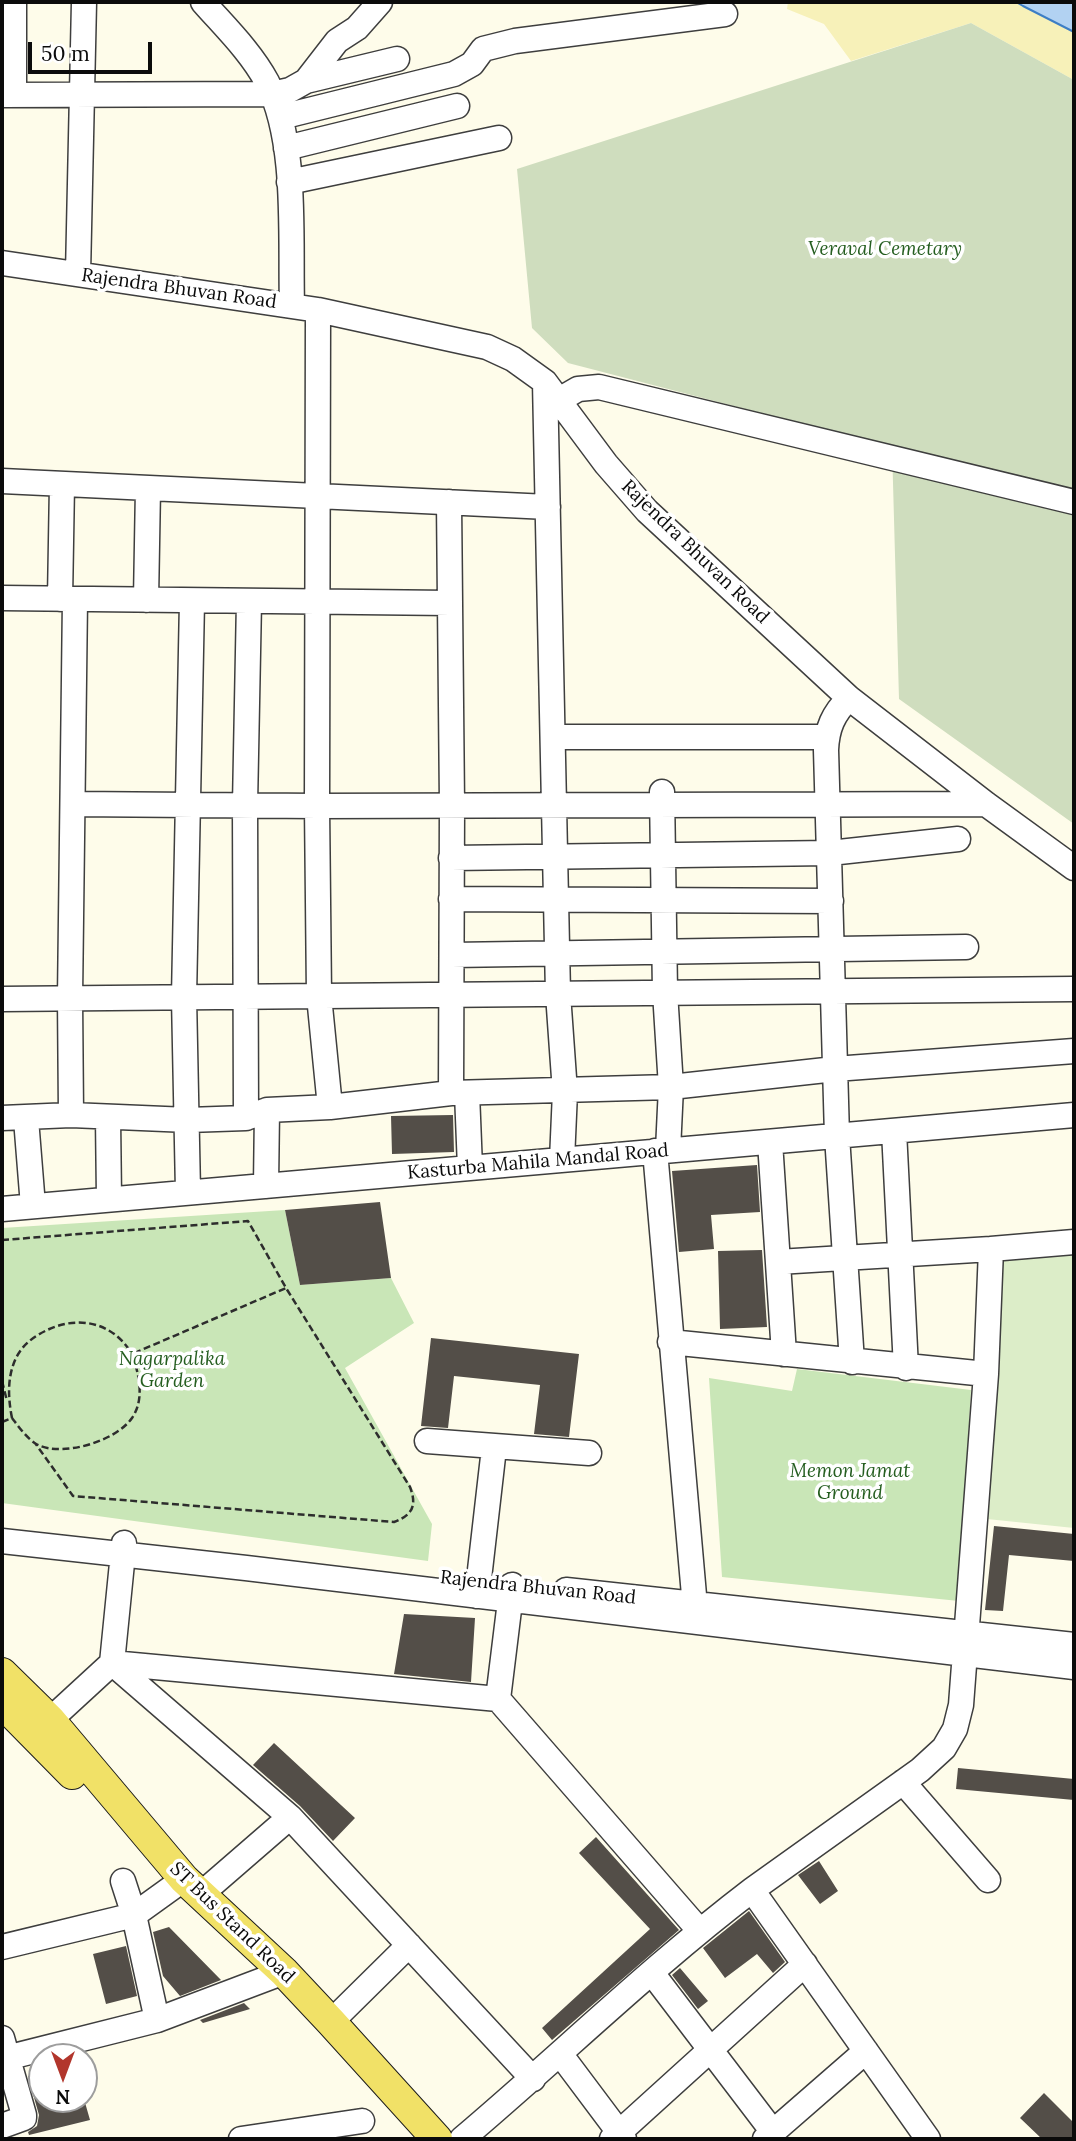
<!DOCTYPE html>
<style>
body{margin:0}
#map{position:relative;width:1076px;height:2141px;overflow:hidden;background:#fefcea;font-family:Lora,serif}
canvas{display:block}
.frame{position:absolute;inset:0;border:4px solid #0b0b0b;pointer-events:none}
.north{position:absolute;left:28px;top:2043px;width:70px;height:70px;box-sizing:border-box;background:#fff;border:2px solid #9d9d9d;border-radius:50%;rotate:180deg;font-size:19px;font-weight:700;line-height:28px;text-align:center;color:#0b0b0b}
.north::after{content:'';display:block;margin:auto;width:24px;height:32px;background:#b2362c;clip-path:polygon(50% 0,100% 100%,50% 72%,0 100%)}
.scale{position:absolute;left:28px;top:42px;width:124px;height:32px;box-sizing:border-box;border:4px solid #0b0b0b;border-top:0;padding-left:9px;font-size:21px;line-height:24px;white-space:nowrap;color:#0b0b0b;-webkit-text-stroke:5px #fff;paint-order:stroke}
</style>
<div id="map">
<canvas width="1076" height="2141"></canvas>
<div class="frame"></div>
<div class="north">N</div>
<div class="scale">50 m</div>
</div>
<script>
const ctx = document.querySelector('canvas').getContext('2d');
ctx.lineJoin = 'round';
function paint(path, color) {
  ctx.fillStyle = color;
  ctx.fill(path, 'evenodd');
}
function trace(path, color, width, dash) {
  ctx.strokeStyle = color;
  ctx.lineWidth = width;
  ctx.lineCap = dash ? 'butt' : 'round';
  ctx.setLineDash(dash || []);
  ctx.stroke(path);
}
function write(font, color, halo, rows, align = 'center') {
  ctx.font = font + ' Lora,serif';
  ctx.lineWidth = 7;
  ctx.setLineDash([]);
  ctx.textBaseline = 'middle';
  ctx.strokeStyle = halo;
  ctx.fillStyle = color;
  for (const [text, x, y, turn = 0] of rows) {
    ctx.save();
    ctx.translate(x, y);
    ctx.rotate((+turn || 0) * Math.PI / 180);
    ctx.textAlign = isNaN(turn) ? turn : align;
    if (halo) ctx.strokeText(text, 0, 0);
    ctx.fillText(text, 0, 0);
    ctx.restore();
  }
}
const green = new Path2D(`
 M285 1210 300 1285 391 1278 414 1323 345 1368 432 1524 428 1561 2 1503V1228Z
 M797 1369 971 1390 959 1601 722 1577 709 1378 792 1391Z`);
const sand = new Path2D(`
 M788 2H1016L1074 32V80L971 23 851 61 824 24 787 9Z`);
const cemetery = new Path2D(`
 M971 23 1074 80V824L899 699 892 447 568 363 532 328 517 169Z`);
const pitch = new Path2D(`
 M1074 1251V1528L987 1519 999 1270 1003 1261 1013 1256Z`);
const water = new Path2D(`
 M1016 2H1074V32L1023 6Z`);
const building = new Path2D(`
 M453 1115 454 1152 392 1154 391 1116Z
 M757 1165 760 1212 711 1215 714 1249 679 1252 672 1171Z
 M380 1202 391 1278 300 1285 285 1210Z
 M762 1250 767 1327 720 1329 718 1251Z
 M431 1338 579 1354 569 1437 534 1434 540 1385 454 1376 448 1428 421 1426Z
 M994 1526 1074 1534V1561L1009 1555 1003 1611 985 1610Z
 M404 1614 475 1618 471 1682 394 1674Z
 M274 1743 355 1818 333 1841 300 1806 253 1765Z
 M958 1768 1074 1779V1800L956 1789Z
 M596 1837 679 1930 552 2040 542 2028 650 1929 579 1853Z
 M819 1861 838 1891 820 1904 798 1875Z
 M749 1911 785 1962 773 1973 757 1954 725 1978 703 1948Z
 M169 1927 221 1980 180 1996 163 1976 153 1932Z
 M126 1946 137 1996 106 2004 93 1954Z
 M680 1968 708 2001 698 2009 672 1975Z
 M244 2003 250 2009 203 2023 200 2020Z
 M42 2073V2099H84L90 2120 29 2135 28 2132 37 2126 39 2115 28 2076Z
 M1044 2093 1074 2123V2139H1042L1020 2118Z`);
const path = new Path2D(`
 M2 1240 248 1221 286 1288 410 1487C417 1505 413 1515 394 1522L73 1496 35 1443
 M2 1381 7 1401
 M12 1418C8 1398 7 1377 16 1358 21 1348 28 1341 38 1335 72 1314 111 1319 132 1354
 M2 1422 12 1418C19 1427 27 1439 38 1445 64 1457 116 1441 132 1418 145 1399 139 1374 132 1354L286 1288`);
const minor = new Path2D(`
 M203 2C225 27 251 52 267 82 298 142 290 238 292 306
 M306 81 397 59
 M2 95 272 94 290 90 306 81 337 41 357 28 380 2
 M14 95V2
 M281 117 454 74 472 64 483 49 515 41 725 14
 M286 148 457 106
 M289 182 499 138
 M2 263 318 310 487 347 513 359 545 382 606 464 647 511 849 698 986 804 1074 868
 M78 274 84 2
 M318 310 317 806 319 996 330 1107
 M545 382 558 994 565 1092 562 1160
 M559 400 578 389 599 387 1074 502
 M2 481 548 507
 M449 502 452 805 451 1093
 M2 598 450 603
 M60 599 62 484
 M146 600 148 488
 M849 698C833 714 827 728 826 750L837 1136 852 1362
 M553 737H826
 M662 792 665 992 671 1087 668 1150
 M73 804 317 806 986 804
 M451 858 830 853 958 839
 M451 899 831 901
 M452 955 966 947
 M2 999 1074 989
 M467 1093 470 1168
 M71 1115 70 998 75 599
 M2 1118 71 1115 188 1120 246 1118 267 1110 330 1107 451 1093 671 1087 835 1069 1074 1051
 M108 1118 109 1199
 M246 1118 245 805 249 601
 M26 1119 33 1206
 M894 1131 906 1368
 M770 1142 784 1354
 M655 1151 696 1618
 M266 1186 267 1110
 M188 1192 184 997 192 601
 M2 1209 1074 1115
 M778 1262 991 1249
 M670 1342 986 1374
 M427 1441 589 1453
 M2 1541 246 1568 1074 1667
 M512 1585 498 1699 699 1930
 M566 1590 1074 1645
 M477 1596 494 1448
 M112 1663 498 1699
 M112 1663 290 1817 200 1895
 M50 1720 112 1663 124 1543
 M903 1782 988 1880
 M290 1817 533 2079
 M123 1881 134 1915 157 2020
 M752 1890 920 1770 944 1748 955 1729 961 1705 986 1374 991 1249 1074 1242
 M2 1947 134 1915 184 1879
 M652 1973 773 2132
 M331 2022 409 1945
 M2 2038 24 2115V2118L2 2126
 M561 2055 624 2139
 M2 2059 157 2020 284 1972
 M241 2139 362 2121
 M462 2139C559 2057 651 1967 752 1890L928 2139
 M612 2139 805 1964
 M765 2139 866 2051`);
const major = new Path2D(`
 M2 1673 50 1720 184 1879 284 1972 331 2022 437 2139
 M2 1703 72 1774`);
const parkNames = [
 ["Veraval Cemetary",885,250],
 ["Nagarpalika",172,1360],
 ["Garden",172,1382],
 ["Memon Jamat",850,1472],
 ["Ground",850,1494]
];
const streetNames = [
 ["Rajendra Bhuvan Road",179,289,8],
 ["Rajendra Bhuvan Road",695,552,44],
 ["Kasturba Mahila Mandal Road",538,1162,-5],
 ["Rajendra Bhuvan Road",538,1588,6],
 ["ST Bus Stand Road",232,1923,44]
];
paint(green, '#c9e6b7');
paint(sand, '#f7f1b9');
paint(cemetery, '#cfddbe');
paint(pitch, '#dcedc8');
paint(water, '#b2d2f2');
trace(water, '#3d7ec5', 2);
paint(building, '#534e48');
trace(minor, '#3e3e3e', 27);
trace(major, '#1c1c1c', 32);
trace(path, '#2d2d2d', 2.5, [7, 3.5]);
trace(minor, '#fff', 24);
trace(major, '#f1e167', 30);
write('italic 19px', '#255e20', '#fff', parkNames);
write('19px', '#0b0b0b', '#fff', streetNames);
</script>
